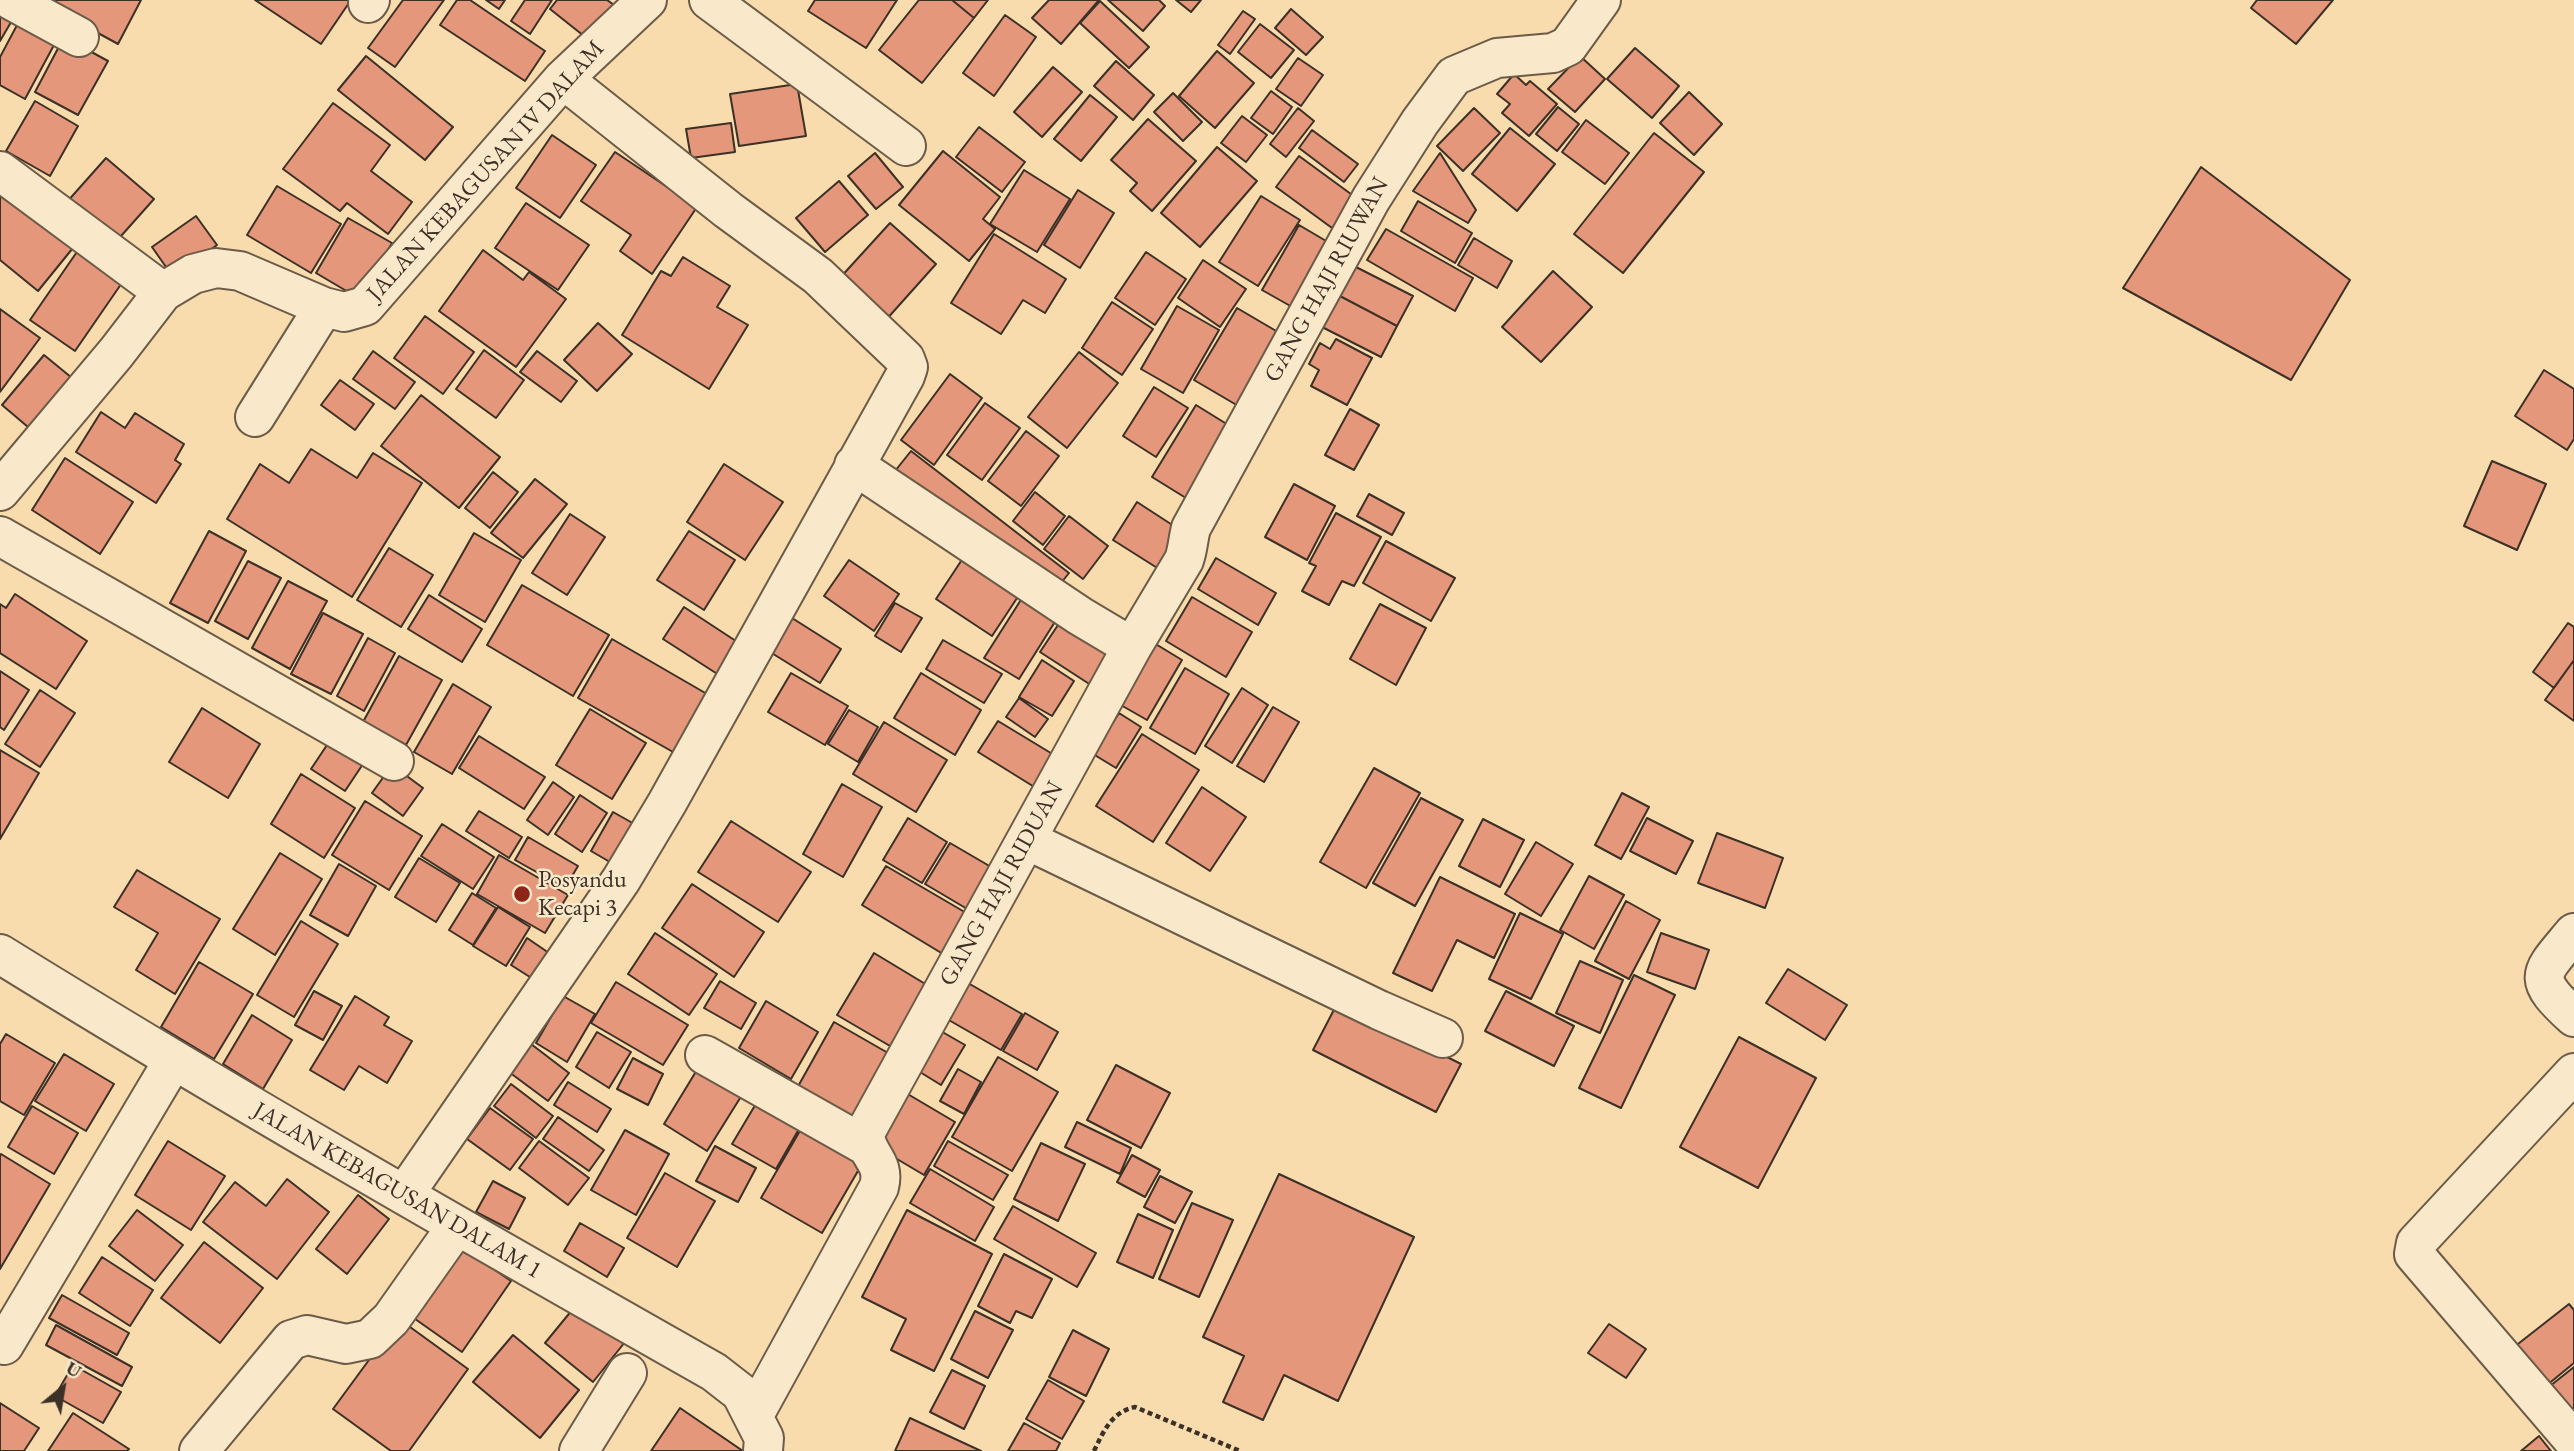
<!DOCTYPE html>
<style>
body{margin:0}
#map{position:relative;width:2574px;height:1451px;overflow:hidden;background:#f8dcad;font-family:"EB Garamond",serif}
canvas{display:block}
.north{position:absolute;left:28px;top:1353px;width:70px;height:70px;-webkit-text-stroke:5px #fae8ca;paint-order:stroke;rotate:30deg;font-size:19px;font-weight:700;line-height:28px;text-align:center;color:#3c3027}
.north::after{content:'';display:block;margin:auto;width:24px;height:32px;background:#3c3027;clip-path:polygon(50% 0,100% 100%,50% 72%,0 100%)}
</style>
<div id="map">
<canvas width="2574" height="1451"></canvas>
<div class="north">U</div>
</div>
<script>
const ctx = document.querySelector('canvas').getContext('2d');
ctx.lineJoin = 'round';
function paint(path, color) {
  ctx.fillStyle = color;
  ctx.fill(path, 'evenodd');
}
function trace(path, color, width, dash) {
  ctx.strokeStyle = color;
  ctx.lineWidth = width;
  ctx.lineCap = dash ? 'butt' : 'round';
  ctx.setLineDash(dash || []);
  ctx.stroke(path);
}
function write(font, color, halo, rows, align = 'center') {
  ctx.font = font + ' "EB Garamond",serif';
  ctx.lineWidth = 5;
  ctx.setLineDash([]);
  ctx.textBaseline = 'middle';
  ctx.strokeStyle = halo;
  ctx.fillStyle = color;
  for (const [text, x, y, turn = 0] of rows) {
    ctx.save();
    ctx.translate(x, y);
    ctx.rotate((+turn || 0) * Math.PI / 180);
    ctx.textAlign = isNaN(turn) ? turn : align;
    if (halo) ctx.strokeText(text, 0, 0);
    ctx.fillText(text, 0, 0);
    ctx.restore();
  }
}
const building = new Path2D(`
 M50 0H141L118 44 47 5Z
 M255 0H351L321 44Z
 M403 0H444L395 67 368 48Z
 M457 0H470L545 51 525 81 440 25Z
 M486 0H505L499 9Z
 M525 0H552L530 34 511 21Z
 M557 0H607L621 10 594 44 550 9Z
 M815 0H897L866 48 808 11Z
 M919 0H952L974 18 922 83 879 50Z
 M952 0H988L974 18Z
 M1049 0H1099L1061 44 1032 18Z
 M1108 0H1159L1165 6 1143 31Z
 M1176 0H1201L1191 12Z
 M2257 0H2333L2296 44 2251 8Z
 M0 1 17 12 0 41Z
 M1100 1 1149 47 1129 68 1080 23Z
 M1291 9 1323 37 1306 55 1275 28Z
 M1243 11 1255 19 1230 54 1218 45Z
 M24 12 61 32 25 99 0 85V57Z
 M1005 15 1036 37 994 96 963 73Z
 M1260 24 1294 50 1271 78 1238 52Z
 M64 37 108 61 78 115 35 92Z
 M1635 48 1679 86 1652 118 1607 79Z
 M1217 51 1254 83 1215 128 1179 96Z
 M366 56 453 127 425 160 338 90Z
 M1580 56 1605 79 1575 112 1548 89Z
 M1298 58 1323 75 1301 106 1276 89Z
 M1116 61 1154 95 1133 120 1094 86Z
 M1053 67 1082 92 1042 137 1014 112Z
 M1514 74 1526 85 1530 81 1557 104 1529 136 1502 113 1510 104 1497 94Z
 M797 84 806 136 739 146 730 94Z
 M1271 91 1292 107 1273 134 1251 118Z
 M1689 92 1722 124 1694 155 1660 123Z
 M1173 93 1202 122 1183 141 1154 112Z
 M1090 95 1117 117 1081 161 1054 139Z
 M35 101 78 126 50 176 6 151Z
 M333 103 390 145 371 171 412 202 388 234 347 203 340 211 283 169Z
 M1558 107 1579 124 1557 151 1536 134Z
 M1298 108 1314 121 1286 157 1270 144Z
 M1474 108 1500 133 1463 171 1437 146Z
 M1242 116 1267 135 1246 162 1221 143Z
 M1148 119 1196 161 1152 211 1130 191 1137 183 1111 160Z
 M1586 120 1629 153 1605 184 1562 152Z
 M731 123 735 152 691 158 686 129Z
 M979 127 1025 162 1002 192 956 157Z
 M1510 128 1555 164 1517 211 1472 174Z
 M1312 130 1358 164 1344 182 1299 148Z
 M1654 133 1704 172 1623 273 1574 234Z
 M552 135 596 165 560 218 516 188Z
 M1217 147 1257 181 1200 247 1161 213Z
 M943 151 1000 197 983 219 995 229 969 261 899 205Z
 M615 152 697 207 652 274 620 251 631 235 581 201Z
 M875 153 903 187 876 209 848 176Z
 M1440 153 1476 210 1468 223 1413 191Z
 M1299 156 1355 197 1332 228 1276 187Z
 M106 158 154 199 113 245 66 203Z
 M2201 167 2350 280 2291 380 2123 288Z
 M1024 170 1070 199 1037 252 990 224Z
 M0 180 81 238 38 291 0 260Z
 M839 181 868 215 825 252 796 218Z
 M277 186 341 224 311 273 247 235Z
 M1078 190 1114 213 1080 268 1044 245Z
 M1261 196 1300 220 1258 286 1219 262Z
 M1418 201 1472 233 1455 263 1401 231Z
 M526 203 589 245 558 290 495 248Z
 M196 216 217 245 173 277 152 247Z
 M348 218 392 243 360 299 316 273Z
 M890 223 936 264 885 321 838 280Z
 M1299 225 1338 248 1301 312 1262 290Z
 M1386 229 1473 278 1455 311 1367 260Z
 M994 234 1066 279 1045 313 1023 300 1001 334 951 303Z
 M1474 238 1512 261 1497 288 1458 265Z
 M81 246 126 277 75 351 30 320Z
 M483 250 523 280 529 272 566 299 516 367 439 311Z
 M1146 252 1186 279 1155 325 1115 298Z
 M683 257 730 286 717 307 748 325 709 389 622 335 661 271 671 276Z
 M1203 260 1246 289 1220 327 1178 298Z
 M1354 266 1413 296 1397 326 1338 295Z
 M1553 271 1592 307 1541 362 1502 327Z
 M1338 295 1397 326 1381 357 1322 327Z
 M1112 302 1153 329 1122 375 1082 348Z
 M1177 306 1219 330 1183 393 1141 369Z
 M1237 308 1283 335 1240 407 1194 380Z
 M0 309 40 338 0 392Z
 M425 316 474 352 443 394 394 358Z
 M598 323 632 354 597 391 564 360Z
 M1336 339 1372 358 1347 405 1311 386 1319 370 1309 364 1320 343 1330 349Z
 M484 350 524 380 496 418 456 389Z
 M373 351 415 382 395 409 353 379Z
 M537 351 577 381 561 402 520 372Z
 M1079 352 1118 383 1067 448 1028 417Z
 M44 355 83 387 41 438 2 405Z
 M2544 370 2574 389V439L2567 450 2515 416Z
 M950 374 982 398 934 465 901 440Z
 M340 380 374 404 355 430 321 405Z
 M1154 387 1188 408 1156 457 1123 436Z
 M421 395 500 457 459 508 381 446Z
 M985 403 1020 428 982 480 947 455Z
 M1196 405 1238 431 1194 503 1152 477Z
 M1350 409 1379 425 1354 470 1325 455Z
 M101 412 125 428 135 413 184 444 175 460 181 464 156 503 76 452Z
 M1026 431 1059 456 1021 506 988 481Z
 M311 449 357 478 373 453 422 483 352 597 227 519 260 464 289 483Z
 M911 451 1069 573 1053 593 895 471Z
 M65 458 133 502 100 554 32 510Z
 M2492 461 2546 484 2517 550 2464 526Z
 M724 464 783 502 745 560 687 522Z
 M493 472 518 492 490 528 465 508Z
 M535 479 567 504 523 558 491 533Z
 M1294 484 1335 506 1307 560 1265 537Z
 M1035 492 1065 516 1043 545 1013 521Z
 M1369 494 1404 513 1392 535 1357 516Z
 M1137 502 1177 528 1162 571 1113 540Z
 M1336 513 1381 537 1354 586 1342 581 1329 605 1302 591 1316 566 1309 563Z
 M570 514 605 537 567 595 532 573Z
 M1069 516 1108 546 1083 579 1044 549Z
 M209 531 246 551 208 623 170 603Z
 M689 531 735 560 704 610 657 580Z
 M474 533 521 560 485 622 439 595Z
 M1386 541 1455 578 1431 621 1363 583Z
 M389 548 433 575 401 627 357 600Z
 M969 549 1025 586 992 636 936 599Z
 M1216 558 1276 593 1258 625 1198 589Z
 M849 560 899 594 874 631 824 596Z
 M248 561 281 578 248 639 215 621Z
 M288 581 327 601 290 669 252 648Z
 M522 585 609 635 573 696 487 645Z
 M15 594 87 641 56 689 0 653V604L6 608Z
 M429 595 482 629 462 662 408 629Z
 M1024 595 1058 617 1019 679 984 658Z
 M1192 597 1252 632 1226 677 1166 641Z
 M895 603 922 618 901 652 875 636Z
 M1380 604 1426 628 1396 685 1350 659Z
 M684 607 742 645 722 677 663 639Z
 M323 613 363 634 331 694 291 674Z
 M792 618 841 649 820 683 770 652Z
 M1060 622 1117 659 1097 689 1040 652Z
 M2568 623 2574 627V660L2554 688 2533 672Z
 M368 638 395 653 364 711 337 696Z
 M612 639 707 694 673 752 578 698Z
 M943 640 1002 674 984 703 926 669Z
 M1154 643 1182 660 1147 720 1119 704Z
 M399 656 442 680 406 745 363 722Z
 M1042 660 1074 681 1052 716 1019 697Z
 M2574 660V721L2545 700Z
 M1185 668 1229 694 1195 754 1150 728Z
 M0 671 29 690 4 730 0 727Z
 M791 673 848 706 825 745 768 712Z
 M921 673 981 710 955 755 894 718Z
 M453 684 491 707 452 774 414 752Z
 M1242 688 1268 705 1232 763 1205 746Z
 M40 690 75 713 40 767 5 744Z
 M1019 698 1048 719 1035 737 1006 717Z
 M1273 707 1299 722 1264 782 1237 766Z
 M202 708 260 744 228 798 169 762Z
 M590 709 646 743 612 799 556 765Z
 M849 710 878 727 858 762 828 744Z
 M1119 713 1141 727 1116 768 1093 754Z
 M998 721 1064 761 1044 793 978 752Z
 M884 722 947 760 916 812 853 774Z
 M1142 734 1199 770 1153 842 1096 806Z
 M333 736 367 758 345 791 311 769Z
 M479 736 545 777 524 809 459 768Z
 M0 750 39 773 0 839Z
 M392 765 423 788 403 816 372 793Z
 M1374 768 1420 793 1366 888 1320 862Z
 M301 774 355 808 324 858 271 824Z
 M553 782 574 797 548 835 527 820Z
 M842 784 882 807 843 877 803 854Z
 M1202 787 1246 817 1210 871 1166 843Z
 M1622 793 1649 807 1621 859 1595 845Z
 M580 795 607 813 582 852 555 834Z
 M1421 798 1463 820 1415 906 1373 883Z
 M365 801 422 836 389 890 332 855Z
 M479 811 522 837 509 858 466 831Z
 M613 812 645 830 622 869 591 851Z
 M908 818 947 842 922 883 883 860Z
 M1647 818 1693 841 1676 874 1630 851Z
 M1483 819 1524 840 1500 887 1459 866Z
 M731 821 811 872 778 922 698 872Z
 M442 824 494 857 473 889 421 856Z
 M1717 833 1783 858 1765 908 1698 883Z
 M528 837 578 866 565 888 515 860Z
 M1536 842 1573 864 1541 916 1505 894Z
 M950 843 998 871 974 913 925 884Z
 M280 853 322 879 275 955 233 929Z
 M499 855 568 895 545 933 477 894Z
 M419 858 460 883 436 922 395 897Z
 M339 864 376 886 348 936 310 915Z
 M886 866 968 914 943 954 862 905Z
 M137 870 220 919 175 994 136 970 158 933 114 907Z
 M1589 876 1624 895 1594 949 1560 930Z
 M1440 877 1515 914 1494 958 1457 940 1432 991 1393 973Z
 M692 884 764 932 734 977 662 928Z
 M472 893 496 908 473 945 449 930Z
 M1626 901 1660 920 1629 979 1595 961Z
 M498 907 530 927 506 966 473 946Z
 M1520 913 1563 934 1531 999 1489 979Z
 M301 921 338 944 294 1017 257 995Z
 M655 933 717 974 689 1015 628 974Z
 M1661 933 1709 950 1695 989 1647 972Z
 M527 938 549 953 533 979 511 965Z
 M874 953 927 985 890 1046 837 1015Z
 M1580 961 1623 980 1600 1033 1556 1013Z
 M199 962 253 994 214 1059 161 1027Z
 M1788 969 1847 1005 1825 1040 1766 1003Z
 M1634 975 1675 995 1621 1108 1579 1088Z
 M720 981 756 1003 741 1029 704 1008Z
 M616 982 688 1025 663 1065 591 1023Z
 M968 983 1022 1014 1001 1050 947 1019Z
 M314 991 342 1006 323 1040 295 1025Z
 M1506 991 1574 1026 1554 1066 1485 1031Z
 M355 996 389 1017 384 1025 412 1041 387 1083 359 1066 344 1090 310 1070Z
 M563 996 595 1014 567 1062 536 1043Z
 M766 1001 818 1032 791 1079 739 1048Z
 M1338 1002 1461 1064 1436 1112 1313 1050Z
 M1025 1013 1058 1032 1037 1070 1003 1051Z
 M252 1015 292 1040 263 1089 223 1064Z
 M834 1022 902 1061 864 1129 796 1090Z
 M939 1030 965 1045 941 1085 915 1069Z
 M597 1032 631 1052 609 1088 576 1067Z
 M6 1034 55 1063 24 1115 0 1101V1044Z
 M1739 1037 1816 1078 1758 1188 1680 1147Z
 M531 1044 569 1073 548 1101 509 1072Z
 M64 1054 114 1084 86 1131 35 1101Z
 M998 1057 1058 1092 1012 1171 952 1137Z
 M633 1058 663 1074 648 1105 617 1089Z
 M703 1060 747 1087 707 1151 664 1124Z
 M1116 1065 1170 1093 1141 1148 1087 1120Z
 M958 1069 981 1082 964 1114 940 1101Z
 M568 1082 611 1109 597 1132 554 1105Z
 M511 1084 553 1116 536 1138 494 1106Z
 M906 1093 955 1122 924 1175 875 1146Z
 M760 1097 803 1122 776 1169 732 1144Z
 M32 1106 78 1133 54 1174 8 1147Z
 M490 1108 533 1139 510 1170 467 1139Z
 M558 1117 604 1150 589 1171 543 1139Z
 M1077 1122 1131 1148 1120 1174 1065 1147Z
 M801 1129 862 1164 822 1233 761 1198Z
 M625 1130 669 1154 636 1215 591 1190Z
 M168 1141 225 1176 191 1230 135 1195Z
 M539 1141 589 1178 568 1205 519 1168Z
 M948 1141 1008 1175 993 1200 934 1166Z
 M1041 1143 1085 1164 1058 1221 1014 1199Z
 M715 1146 756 1168 738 1202 696 1181Z
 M1 1154 50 1184 0 1269V1156Z
 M1132 1155 1160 1170 1145 1197 1117 1182Z
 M930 1169 994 1207 975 1241 910 1203Z
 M665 1173 715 1201 677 1267 627 1238Z
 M1279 1174 1414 1237 1338 1401 1284 1375 1263 1420 1223 1402 1244 1356 1203 1337Z
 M1160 1176 1192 1192 1175 1223 1144 1207Z
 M287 1179 329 1212 277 1279 203 1222 235 1182 266 1206Z
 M493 1181 525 1198 509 1229 476 1212Z
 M358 1195 389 1219 347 1274 316 1249Z
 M1192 1203 1233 1220 1199 1297 1159 1279Z
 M1013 1206 1096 1253 1077 1287 994 1239Z
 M137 1210 183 1245 155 1281 109 1246Z
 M907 1210 992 1254 934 1371 891 1350 906 1319 862 1297Z
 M1138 1214 1173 1230 1153 1278 1117 1262Z
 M580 1223 624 1248 607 1277 564 1251Z
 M204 1242 263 1288 220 1343 161 1298Z
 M457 1244 511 1281 462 1352 408 1314Z
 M1004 1254 1052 1279 1032 1318 1016 1311 1010 1323 978 1306Z
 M102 1257 153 1290 130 1326 79 1293Z
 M62 1295 129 1333 117 1355 49 1318Z
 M577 1304 625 1342 593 1382 545 1343Z
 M2569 1304 2574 1310V1363L2541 1390 2509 1351Z
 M975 1311 1013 1330 988 1378 951 1359Z
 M399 1319 468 1369 409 1451H391L333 1409Z
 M1609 1324 1646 1349 1626 1378 1588 1353Z
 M56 1325 132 1367 122 1386 46 1345Z
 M1073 1330 1109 1349 1086 1396 1049 1377Z
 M513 1335 579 1390 540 1438 473 1382Z
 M73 1365 121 1392 103 1423 55 1396Z
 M2574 1367V1415L2550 1386Z
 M952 1370 985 1386 964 1429 930 1412Z
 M1048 1380 1084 1401 1062 1439 1026 1419Z
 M0 1403 39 1428 24 1451H0Z
 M680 1408 743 1451H651Z
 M73 1413 129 1449 127 1451H48Z
 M910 1418 981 1451H895Z
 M1024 1423 1060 1443 1056 1451H1008Z
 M2539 1436 2551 1451H2521Z`);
const path = new Path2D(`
 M1094 1451C1104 1430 1112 1412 1135 1407L1240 1451`);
const minor = new Path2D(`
 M11 0 79 37
 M709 0 906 146
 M368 3 370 0
 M0 171 163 292
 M255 417 324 307
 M854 465 1080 616 1132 647
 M0 491 116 353 163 292 193 274 216 268 240 271 324 307 344 312 365 306 563 79 647 0
 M0 536 394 761
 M1027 840 1379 1010 1443 1038
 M2574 933C2540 974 2530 977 2574 1017
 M0 954C234 1099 474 1236 714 1372L741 1393 764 1438 763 1451
 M705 1055 868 1147
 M2574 1073 2416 1243 2414 1254 2574 1441
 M404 1195 621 880 667 803 905 376 908 367 905 359 818 276 728 210 563 79
 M4 1345 173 1061
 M754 1415 879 1187C886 1161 865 1156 865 1133L1132 647 1184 560C1188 549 1188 539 1191 528L1371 199 1420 122 1454 76 1497 58 1553 53 1568 46 1601 0
 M199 1451 291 1340 307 1335 346 1344 370 1339 391 1319 456 1227
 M579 1451 627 1373`);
const markers = [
 [522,894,9,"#8f2418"]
];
const streetNames = [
 ["JALAN KEBAGUSAN IV DALAM",486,171,-48],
 ["GANG HAJI RIUWAN",1327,280,-61],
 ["GANG HAJI RIDUAN",1002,884,-61],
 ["JALAN KEBAGUSAN DALAM 1",397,1191,30]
];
const poiNames = [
 ["Posyandu",538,880],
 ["Kecapi 3",538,908]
];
paint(building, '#e4977a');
trace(building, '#3c3027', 2);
trace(minor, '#6b5b48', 42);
trace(path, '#3c3027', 4.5, [5, 3.5]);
trace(minor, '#fae8ca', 38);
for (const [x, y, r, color] of markers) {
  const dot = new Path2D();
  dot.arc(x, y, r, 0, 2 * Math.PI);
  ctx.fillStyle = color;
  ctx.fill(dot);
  trace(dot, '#fae8ca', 2.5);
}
write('24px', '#3c3027', '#fae8ca', streetNames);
write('24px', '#3c3027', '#fae8ca', poiNames, 'left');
</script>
